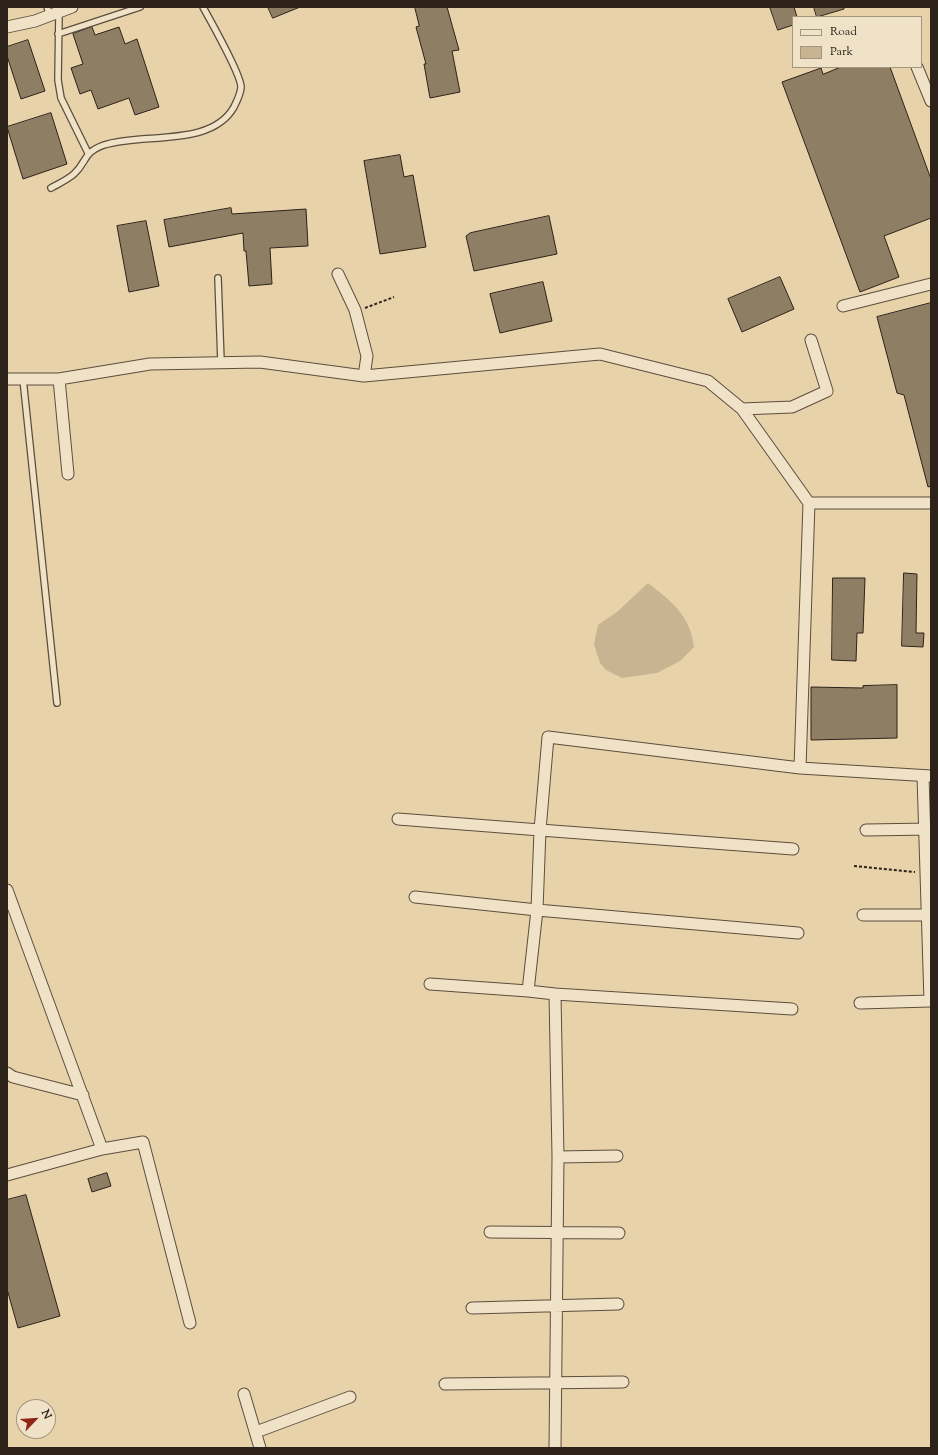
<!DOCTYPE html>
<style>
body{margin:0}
#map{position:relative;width:938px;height:1455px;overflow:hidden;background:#e8d2a9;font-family:"Sorts Mill Goudy",serif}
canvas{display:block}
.frame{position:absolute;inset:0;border:8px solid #2d221a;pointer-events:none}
.legend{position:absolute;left:792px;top:16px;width:130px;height:52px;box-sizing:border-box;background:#f0e2c7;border:1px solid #a29582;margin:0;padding:5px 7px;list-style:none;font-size:12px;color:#2d221a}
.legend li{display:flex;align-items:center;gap:8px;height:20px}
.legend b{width:20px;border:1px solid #a29582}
.north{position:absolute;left:16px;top:1399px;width:40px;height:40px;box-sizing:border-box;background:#f0e2c7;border:1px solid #a29582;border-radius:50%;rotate:65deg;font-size:11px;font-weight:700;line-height:16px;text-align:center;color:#2d221a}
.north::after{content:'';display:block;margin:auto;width:14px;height:18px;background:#8f2418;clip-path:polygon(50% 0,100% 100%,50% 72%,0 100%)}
</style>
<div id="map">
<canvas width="938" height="1455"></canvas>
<div class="frame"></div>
<ul class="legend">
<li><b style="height:5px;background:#f0e2c7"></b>Road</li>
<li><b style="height:11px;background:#c8b491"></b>Park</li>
</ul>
<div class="north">N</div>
</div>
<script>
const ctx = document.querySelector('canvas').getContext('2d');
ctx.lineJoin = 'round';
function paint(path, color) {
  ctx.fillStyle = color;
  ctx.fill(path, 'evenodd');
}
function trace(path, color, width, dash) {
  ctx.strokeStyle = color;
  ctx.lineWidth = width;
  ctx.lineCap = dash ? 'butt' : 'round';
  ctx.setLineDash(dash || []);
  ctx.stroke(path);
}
const green = new Path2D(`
 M648 583C672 602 690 615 694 647L680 661 657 673 622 678 606 670 600 663 594 644 598 625 617 612Z`);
const building = new Path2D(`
 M268 7H300L273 18Z
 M415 7H447L459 50 452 51 460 92 430 98 424 64H426L416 27 419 26Z
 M770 7H794L797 17H793V25L778 30Z
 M814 7H844V9L817 17Z
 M92 27 95 35 119 27 125 44 137 39 159 107 135 115 129 98 98 109 91 90 80 94 71 68 83 64 73 34Z
 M28 40 45 91 21 99 7 56V47Z
 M841 67H890L931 179V218L884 236 899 277 860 292 782 82 821 68 823 74Z
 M51 113 67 164 23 179 7 127Z
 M400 155 404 177 413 175 426 247 380 254 364 161Z
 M231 208 232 214 306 209 308 246 270 248 272 284 249 286 246 251H244L243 233 169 247 164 220Z
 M549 216 557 254 474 271 466 236 470 233Z
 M146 221 159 286 129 292 117 226Z
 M780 277 794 309 742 332 728 299Z
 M543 282 552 321 500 333 490 294Z
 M931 303V486L928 487 904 395 897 393 877 317Z
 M904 573 917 574 916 633H924L923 647 902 646Z
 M833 578H865L863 633H857L856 661 832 660Z
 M897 685V738L811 740V687L863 688V686Z
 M107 1173 111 1186 92 1192 88 1179Z
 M26 1195 60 1316 18 1328 7 1289V1200Z`);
const path = new Path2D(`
 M365 308 394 297
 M854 866 915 872`);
const lane = new Path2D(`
 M47 7 50 15
 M59 12 58 80 61 98 88 153
 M58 34 140 7
 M51 188C58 184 67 180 74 174 88 161 82 153 104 145 142 132 211 148 234 107 237 101 241 93 241 87 241 74 211 22 203 7
 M218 278 221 362
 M23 379 57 703`);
const street = new Path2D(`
 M7 27 35 21 72 7
 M917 67 931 101
 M338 274 355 310 367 356 364 376
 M843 306 931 284
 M7 379H59L150 364 260 362 364 376 600 354 708 381 742 409 809 503 800 768 931 776
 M59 379 68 474
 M742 409 792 407 827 391 811 340
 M809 503H931
 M398 819 540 830 548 737 800 768
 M866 830 930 829
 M7 890 102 1149
 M415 897 537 910 798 933
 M863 915H927
 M430 984 528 991 555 994 558 1157 555 1448
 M528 991 537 910 540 830 793 849
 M555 994 792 1009
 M860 1003 930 1001 923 776
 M7 1073 13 1077 83 1095
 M558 1157 617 1156
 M7 1175 102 1149 143 1142 190 1323
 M490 1232 619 1233
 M472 1308 618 1304
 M445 1384 623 1382
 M244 1394 260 1448
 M256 1432 350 1397`);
paint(green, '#c8b491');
paint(building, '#8e7e64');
trace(building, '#2d221a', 1);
trace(lane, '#5c4e3e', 8);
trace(street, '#5c4e3e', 13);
trace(path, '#2d221a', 2, [3, 2]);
trace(lane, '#f0e2c7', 5.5);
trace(street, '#f0e2c7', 11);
</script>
